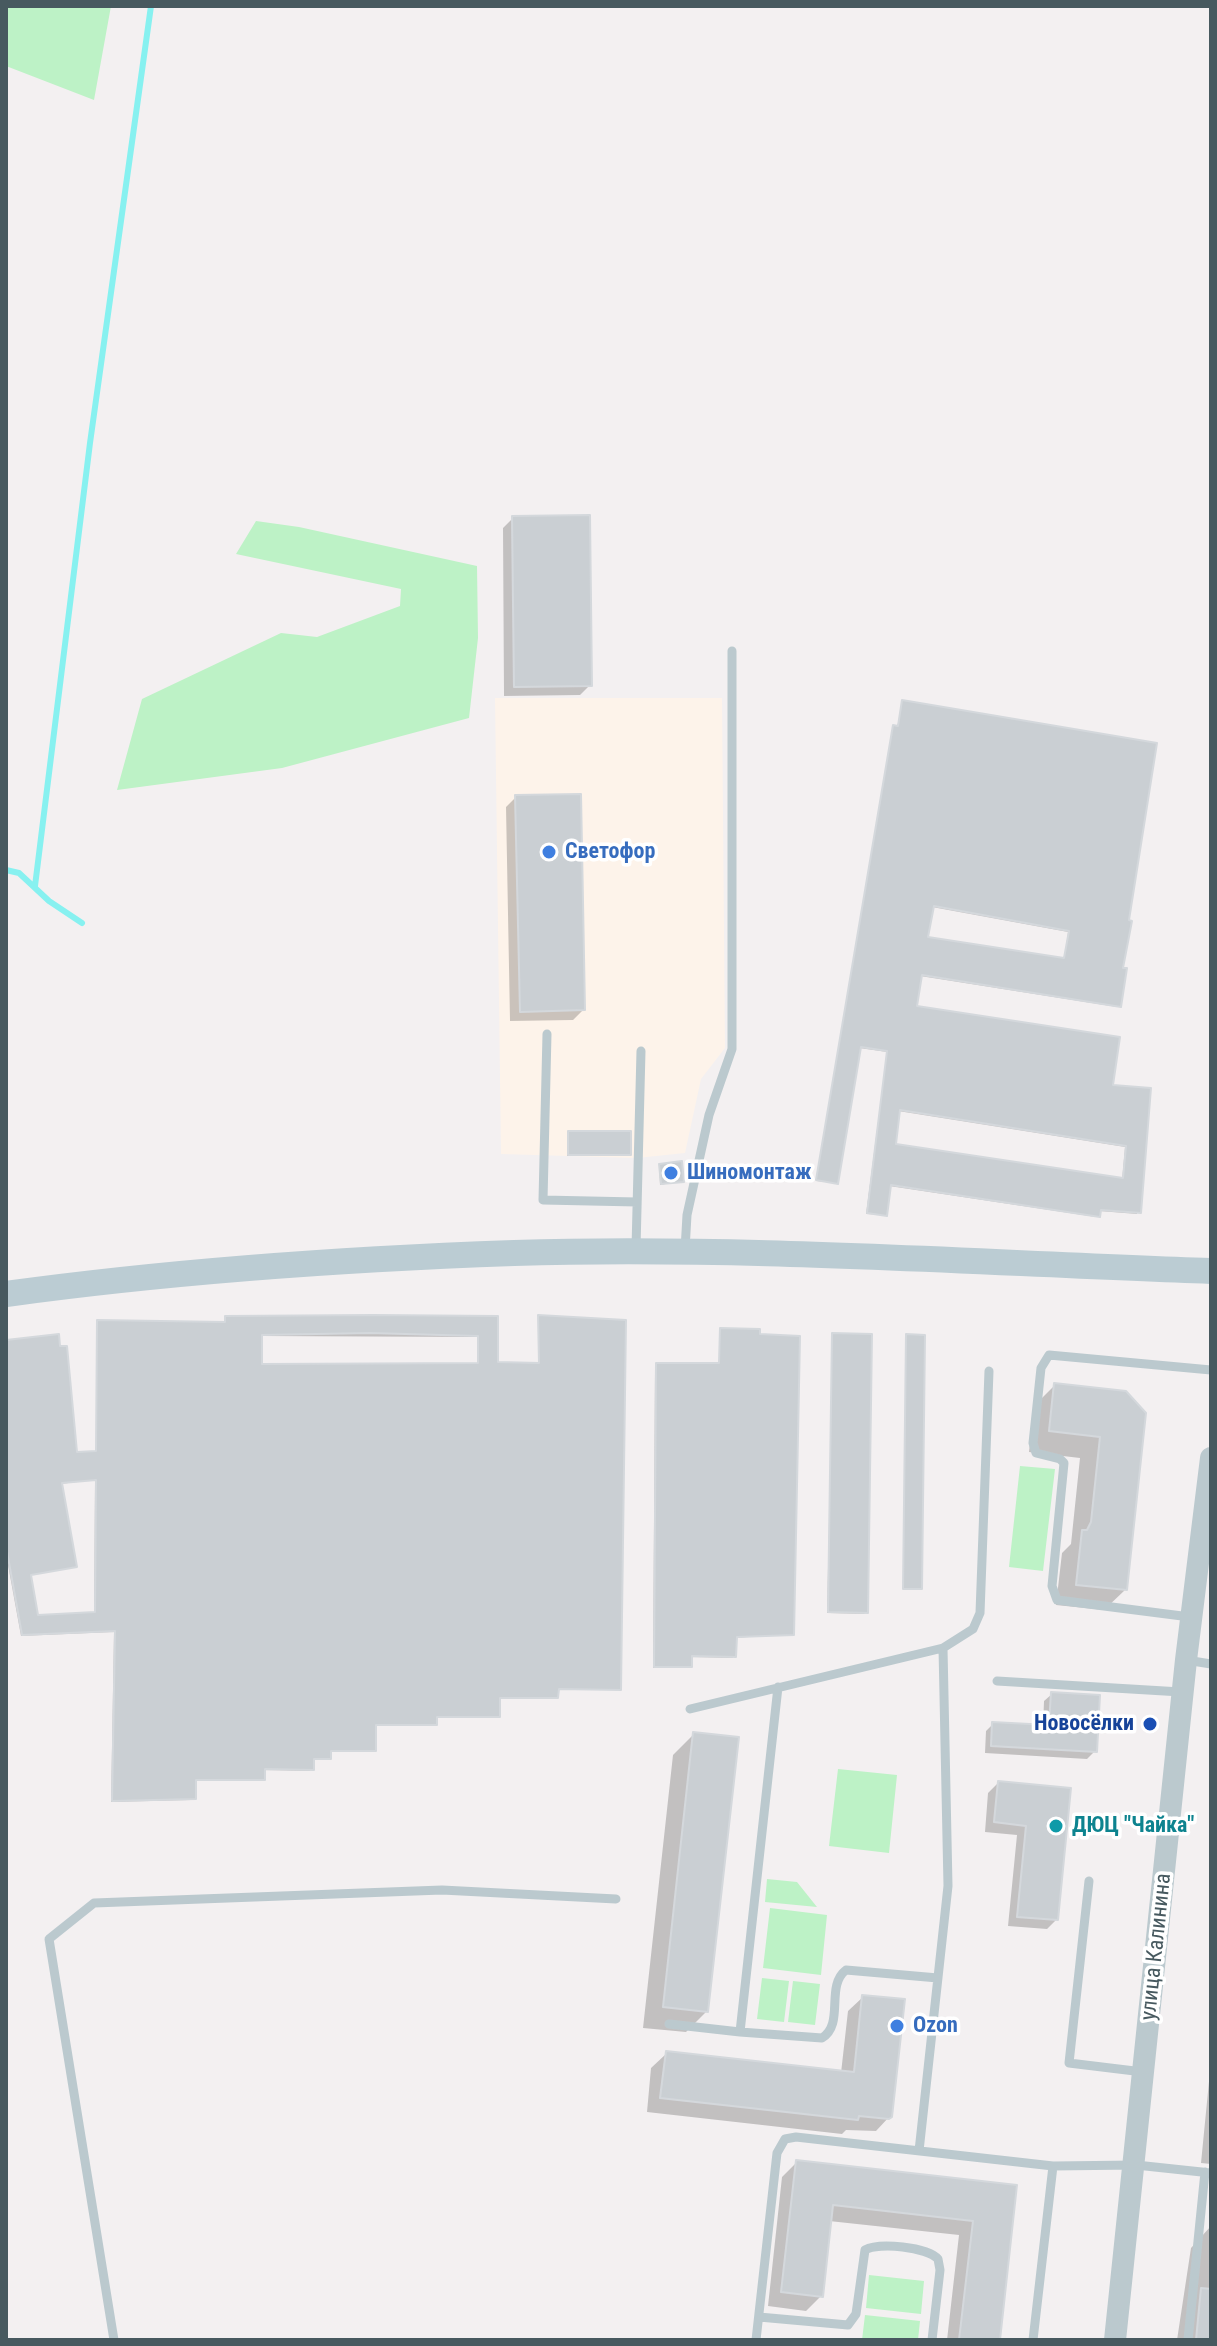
<!DOCTYPE html>
<meta charset="utf-8">
<style>
body{margin:0}
#map{position:relative;width:1217px;height:2346px;overflow:hidden;background:#f3f0f1;font-family:"Roboto Condensed",sans-serif}
canvas{display:block}
.frame{position:absolute;inset:0;border:8px solid #47595f;pointer-events:none}
</style>
<div id="map">
<canvas width="1217" height="2346"></canvas>
<div class="frame"></div>
</div>
<script>
const ctx = document.querySelector('canvas').getContext('2d');
ctx.lineJoin = 'round';
function paint(path, color) {
  ctx.fillStyle = color;
  ctx.fill(path, 'evenodd');
}
function trace(path, color, width, dash) {
  ctx.strokeStyle = color;
  ctx.lineWidth = width;
  ctx.lineCap = dash ? 'butt' : 'round';
  ctx.setLineDash(dash || []);
  ctx.stroke(path);
}
function write(font, color, halo, rows, align = 'center') {
  ctx.font = font + ' "Roboto Condensed",sans-serif';
  ctx.lineWidth = 7;
  ctx.setLineDash([]);
  ctx.textBaseline = 'middle';
  ctx.strokeStyle = halo;
  ctx.fillStyle = color;
  for (const [text, x, y, turn = 0] of rows) {
    ctx.save();
    ctx.translate(x, y);
    ctx.rotate((+turn || 0) * Math.PI / 180);
    ctx.textAlign = isNaN(turn) ? turn : align;
    if (halo) ctx.strokeText(text, 0, 0);
    ctx.fillText(text, 0, 0);
    ctx.restore();
  }
}
const commercial = new Path2D(`
 M495 698H722L725 1048 701 1079 685 1153 637 1158 501 1154Z`);
const green = new Path2D(`
 M6 6H111L94 100 6 66Z
 M256 521 299 527 477 566 478 638 469 718 282 768 117 790 142 699 281 633 317 637 400 606 401 589 236 554Z
 M1020 1466 1055 1469 1043 1571 1009 1567Z
 M838 1769 897 1775 889 1853 829 1846Z
 M767 1879 797 1882 817 1907 765 1902Z
 M770 1908 827 1915 821 1975 763 1968Z
 M762 1978 789 1981 784 2022 757 2019Z
 M793 1981 820 1984 815 2025 788 2022Z
 M869 2275 924 2281 921 2314 866 2308Z
 M865 2315 920 2321 918 2340H862Z`);
const shadow = new Path2D(`
 M513 518 590 685 580 695 504 696 503 528Z
 M902 702 1121 969 1117 1007 920 976 914 1008 1110 1087 1149 1090 1137 1214 1099 1211 1096 1217 889 1186 885 1215 866 1214 887 1052 859 1048 836 1183 816 1181 892 729 897 728ZM932 907 1068 932 1064 960 926 939ZM898 1111 1125 1147 1122 1180 894 1146Z
 M516 797 583 1010 573 1020 510 1021 506 807Z
 M568 1133 629 1154 567 1156Z
 M659 1166 682 1181 660 1185Z
 M539 1317 619 1689 557 1690 555 1699H498L496 1718H435L433 1726H374L372 1752H329L327 1760H312L310 1771 263 1770 261 1781H194L192 1800 111 1802 114 1632 21 1636 6 1554V1342L75 1454H96L98 1322 224 1324 226 1318H496V1364L538 1365ZM260 1336 477 1337V1365L260 1367ZM95 1480 94 1614 36 1617 29 1575 73 1568 60 1484Z
 M721 1330 792 1634 735 1638 733 1658 690 1657 688 1668H653L655 1366 719 1365Z
 M833 1335 866 1612 864 1614 827 1613Z
 M907 1336 920 1589 919 1590H903Z
 M1055 1385 1144 1413 1125 1590 1104 1610 1056 1605 1062 1553 1071 1544 1080 1458 1029 1452 1034 1406Z
 M1052 1694 1095 1751 1087 1759 985 1753 986 1731 993 1724 1043 1727 1044 1701Z
 M694 1734 707 2011 686 2032 643 2028 673 1755Z
 M998 1783 1069 1790 1056 1920 1047 1929 1008 1926 1017 1835 985 1832 988 1793Z
 M863 1997 890 2116 876 2131 846 2130 842 2134 647 2112 651 2068 666 2054 841 2073 848 2011Z
 M1211 2061V2164L1201 2163Z
 M797 2162 1015 2187 998 2340H947L959 2235 829 2221 821 2296 806 2311 768 2306 782 2177Z
 M1211 2226V2340H1177L1191 2248Z`);
const stream = new Path2D(`
 M6 870 19 873 49 901 82 923
 M35 886 90 443 151 6`);
const building = new Path2D(`
 M590 515 592 686 514 687 512 516Z
 M902 700 1157 743 1129 920 1132 921 1123 968H1127L1121 1007 922 975 917 1006 1120 1037 1113 1085 1151 1088 1141 1213 1101 1210 1100 1217 891 1185 887 1216 867 1213 887 1051 861 1047 838 1184 816 1180 893 725 898 726ZM934 906 1069 931 1064 958 928 937ZM900 1110 1126 1146 1123 1178 896 1144Z
 M581 794 585 1010 520 1012 515 795Z
 M568 1131H631V1155H568Z
 M682 1161 684 1182 661 1184 659 1164Z
 M373 1315 498 1316V1362L539 1363 538 1315 626 1320 621 1690 559 1689 558 1698H500V1717H437V1725H376V1751H331V1759H314V1770L265 1769V1780H196V1799L112 1801 115 1631 22 1635 6 1546V1340L59 1334 60 1346H67L77 1452 96 1451 97 1320 225 1322V1316ZM370 1333 478 1336V1363L262 1364V1335ZM96 1480 95 1612 38 1615 31 1575 77 1567 62 1483Z
 M720 1328 760 1329V1334L800 1336 794 1635 737 1637 736 1657 692 1656V1667H654L656 1363H719Z
 M832 1333 872 1334 868 1613 828 1612Z
 M906 1334 925 1335 922 1589H903Z
 M1054 1383 1126 1391 1146 1413 1127 1590 1076 1585 1082 1530H1087L1091 1522 1100 1437 1049 1431Z
 M1051 1692 1100 1695 1097 1752 991 1746 992 1722 1049 1725Z
 M693 1732 739 1737 708 2012 663 2007Z
 M998 1781 1071 1788 1058 1920 1017 1917 1026 1826 994 1822Z
 M862 1995 905 1999 892 2117 889 2119 859 2116 858 2120 660 2098 666 2051 854 2072Z
 M796 2160 1017 2185 1000 2340H959L973 2221 833 2205 823 2297 781 2292Z
 M1201 2288 1211 2289V2340H1196Z`);
const service = new Path2D(`
 M547 1034 543 1200 637 1202
 M636 1248 641 1051
 M685 1250 687 1215 709 1115 732 1049V651
 M1190 1617 1057 1600 1052 1586 1064 1463 1060 1459 1036 1453 1033 1443 1041 1368 1049 1355 1211 1370
 M1186 1660 1211 1664
 M997 1681 1181 1692
 M778 1687 740 2032 822 2038C845 2024 825 1986 846 1970L938 1978
 M690 1709 943 1648
 M1089 1881 1069 2063 1143 2072
 M669 2024 740 2032
 M919 2151 948 1886 943 1648 973 1629 980 1613 989 1371
 M759 2317 848 2325 856 2314 865 2250C879 2242 927 2247 938 2259L940 2270 932 2340
 M114 2340 49 1939 94 1903 442 1890 616 1899
 M756 2340 777 2153 785 2139 796 2137 1053 2166 1136 2165 1211 2173
 M1033 2340 1053 2166
 M1188 2340 1205 2172`);
const tertiary = new Path2D(`
 M1115 2340 1186 1660 1211 1458`);
const secondary = new Path2D(`
 M6 1294C174 1271 344 1259 514 1253 746 1246 979 1263 1211 1271`);
const markers = [
 [549,852,8,"#3f7fe0"],
 [671,1173,8,"#3f7fe0"],
 [1150,1724,8,"#1a4fb4"],
 [1056,1826,8,"#0f9aa8"],
 [897,2026,8,"#3f7fe0"]
];
const shopNames = [
 ["Светофор",565,852],
 ["Шиномонтаж",687,1173],
 ["Ozon",913,2026]
];
const transitNames = [
 ["Новосёлки",1134,1724]
];
const cultureNames = [
 ["ДЮЦ \"Чайка\"",1072,1826]
];
const streetNames = [
 ["улица Калинина",1157,1947,-84]
];
paint(commercial, '#fdf3ea');
paint(green, '#bdf2c6');
paint(shadow, '#0003');
trace(stream, '#87f1f0', 6);
paint(building, '#cacfd3');
trace(building, '#d4d8dc', 2);
trace(service, '#bbc9ce', 9);
trace(tertiary, '#bbc9ce', 22);
trace(secondary, '#bbccd3', 26);
for (const [x, y, r, color] of markers) {
  const dot = new Path2D();
  dot.arc(x, y, r, 0, 2 * Math.PI);
  ctx.fillStyle = color;
  ctx.fill(dot);
  trace(dot, '#fff', 3);
}
write('bold 22px', '#366cbe', '#fff', shopNames, 'left');
write('bold 22px', '#164399', '#fff', transitNames, 'right');
write('bold 22px', '#0d838f', '#fff', cultureNames, 'left');
write('22px', '#47595f', '#fff', streetNames);
</script>
